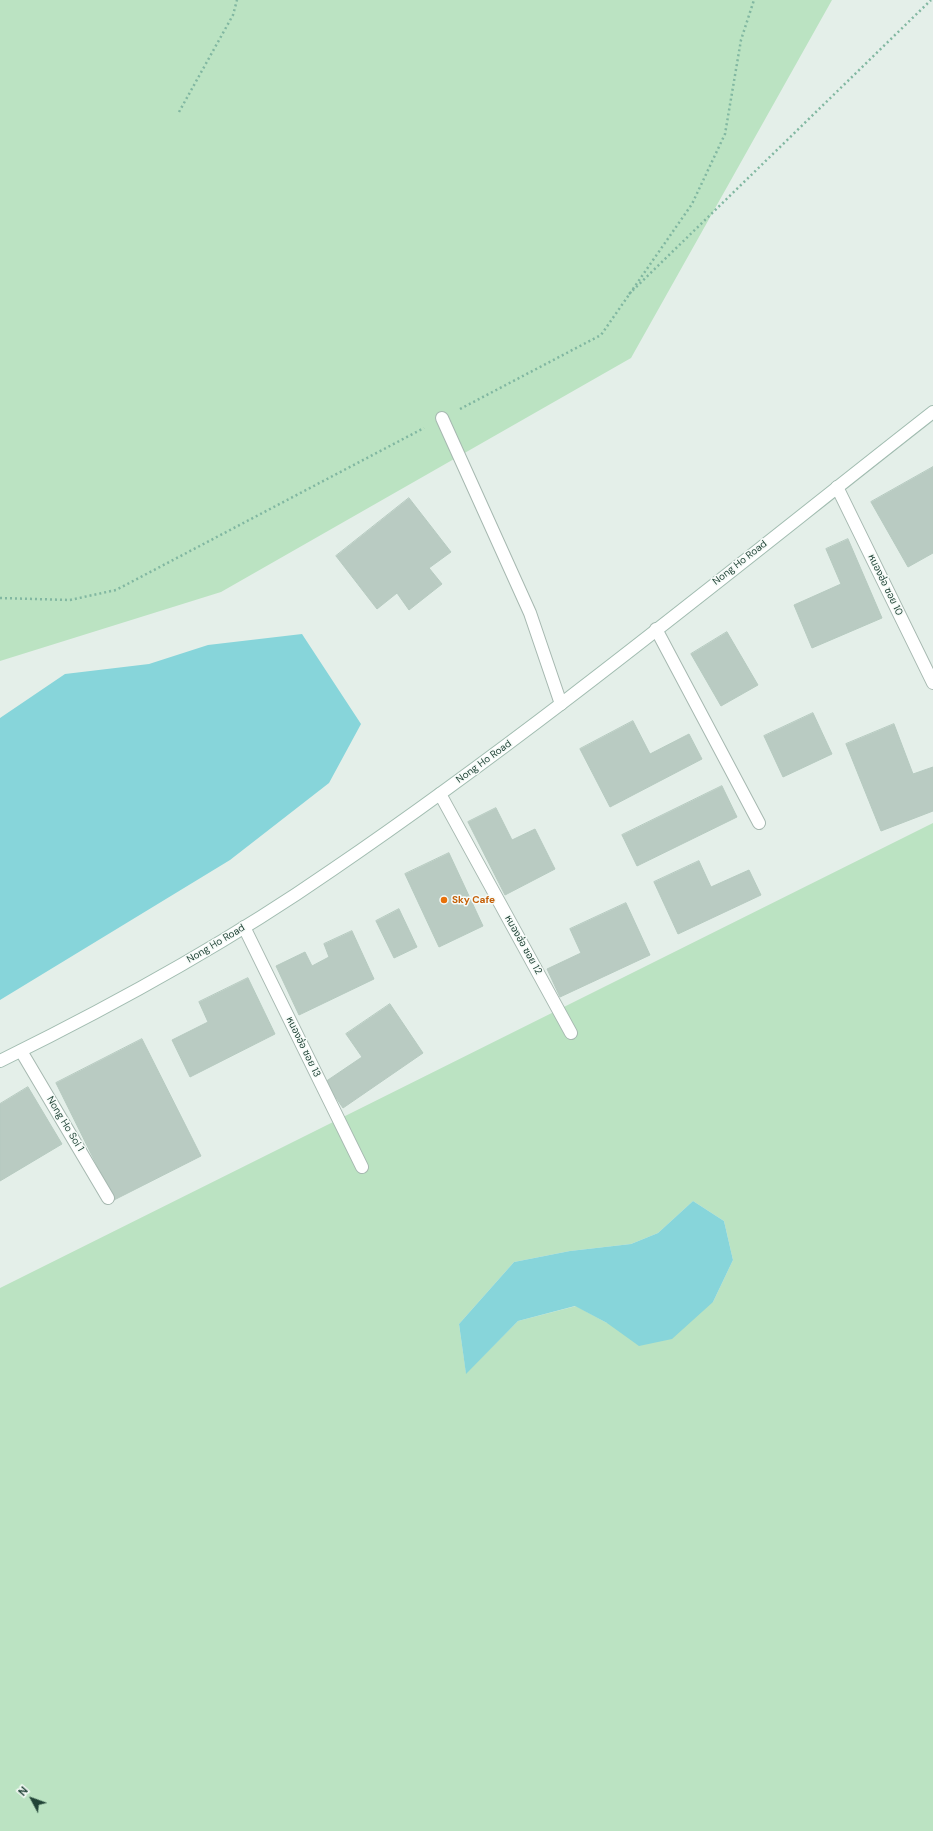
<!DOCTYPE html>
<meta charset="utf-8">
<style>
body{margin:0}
#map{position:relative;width:933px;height:1831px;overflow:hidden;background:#e4efe9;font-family:"DM Sans",sans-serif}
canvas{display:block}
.north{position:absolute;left:12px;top:1779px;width:40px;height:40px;-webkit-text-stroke:3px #f6fbf8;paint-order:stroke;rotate:311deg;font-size:11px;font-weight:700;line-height:16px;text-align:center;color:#214437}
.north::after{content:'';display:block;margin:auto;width:14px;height:18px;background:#214437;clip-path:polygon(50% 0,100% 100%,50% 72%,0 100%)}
</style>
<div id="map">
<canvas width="933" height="1831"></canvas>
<div class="north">N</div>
</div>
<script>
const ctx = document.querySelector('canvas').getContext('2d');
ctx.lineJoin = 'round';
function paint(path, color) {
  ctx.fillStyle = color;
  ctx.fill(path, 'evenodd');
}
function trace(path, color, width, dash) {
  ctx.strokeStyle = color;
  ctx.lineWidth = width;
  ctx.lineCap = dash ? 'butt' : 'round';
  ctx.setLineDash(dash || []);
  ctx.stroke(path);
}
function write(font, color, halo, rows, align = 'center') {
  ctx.font = font + ' "DM Sans","Noto Sans Thai",sans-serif';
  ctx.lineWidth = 3;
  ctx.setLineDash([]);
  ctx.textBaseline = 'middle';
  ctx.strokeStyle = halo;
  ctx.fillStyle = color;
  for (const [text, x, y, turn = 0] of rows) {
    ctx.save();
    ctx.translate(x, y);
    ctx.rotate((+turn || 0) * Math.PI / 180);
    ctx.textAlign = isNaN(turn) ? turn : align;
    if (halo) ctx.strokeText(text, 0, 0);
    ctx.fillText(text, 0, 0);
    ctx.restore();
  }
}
const green = new Path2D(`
 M0 0H832L631 358 221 592 0 661Z
 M933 823V1831H0V1288ZM693 1201 724 1221 733 1260 713 1302 607 1323 576 1306 518 1321 466 1373 459 1324 514 1262 570 1251 631 1244 658 1233Z`);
const water = new Path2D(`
 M302 634 361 724 329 783 230 860 0 1000V718L65 674 149 664 208 645Z
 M693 1201 724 1221 733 1260 713 1302 672 1339 639 1346 607 1323 575 1306 518 1321 466 1374 459 1324 514 1262 570 1251 631 1244 658 1233Z`);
const building = new Path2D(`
 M933 467V553L908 567 871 502Z
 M409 498 451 552 429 568 442 584 409 610 397 593 377 609 336 556Z
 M848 539 882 618 812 648 794 605 841 584 826 549Z
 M727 632 758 685 721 706 691 654Z
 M813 713 832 754 783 777 764 736Z
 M633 721 650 754 689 734 702 759 610 807 580 749Z
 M894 724 913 774 933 767V811L881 831 846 744Z
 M722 786 737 817 637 866 622 835Z
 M496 808 512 840 535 829 555 869 505 895 468 822Z
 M449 853 483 926 439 947 405 874Z
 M699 861 711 887 749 870 761 895 678 934 654 882Z
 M626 903 650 955 560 997 547 969 581 953 570 929Z
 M399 909 417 947 394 958 376 921Z
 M352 931 374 979 299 1015 276 966 305 952 312 966 329 957 324 944Z
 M248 978 275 1034 190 1077 172 1040 208 1022 199 1002Z
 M390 1004 423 1053 343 1108 325 1082 362 1057 346 1034Z
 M142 1039 201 1156 114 1200 56 1083Z
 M28 1087 62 1144 0 1181V1104Z`);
const path = new Path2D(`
 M179 112 233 15 237 0
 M629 294 931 0
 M460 409 601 335 692 204 725 134 741 40 754 0
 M0 598 70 600 116 590 424 428`);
const lane = new Path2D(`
 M442 418 530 613 561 704`);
const street = new Path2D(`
 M837 487 933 683
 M656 629 759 823
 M440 794 571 1033
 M244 927 362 1167
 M21 1051 108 1198`);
const secondary = new Path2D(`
 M0 1061C114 1005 227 943 332 870 540 728 735 567 933 412`);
const markers = [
 [444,900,4,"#e8710a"]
];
const streetNames = [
 ["Nong Ho Road",740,563,-38],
 ["หนองฮ่อ ซอย 10",885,585,64],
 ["Nong Ho Road",484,762,-36],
 ["Nong Ho Road",216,944,-31],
 ["หนองฮ่อ ซอย 12",523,945,61],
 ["หนองฮ่อ ซอย 13",303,1047,64],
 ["Nong Ho Soi 1",65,1124,59]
];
const foodNames = [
 ["Sky Cafe",452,900]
];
paint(green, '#bbe3c2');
paint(water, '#87d5da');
paint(building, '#b9cbc2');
trace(building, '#b6cac0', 1);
trace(lane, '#a6b8b0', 14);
trace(street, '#a6b8b0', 14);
trace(secondary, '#a1bcb0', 14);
trace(path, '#81b7a1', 2.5, [2, 3]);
trace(lane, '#fff', 12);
trace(street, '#fff', 12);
trace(secondary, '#fff', 12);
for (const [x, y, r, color] of markers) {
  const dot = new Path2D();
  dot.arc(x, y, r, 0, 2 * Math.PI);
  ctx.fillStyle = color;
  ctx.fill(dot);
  trace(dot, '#f6fbf8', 1.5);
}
write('10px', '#214437', '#f6fbf8', streetNames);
write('bold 10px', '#c56008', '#f6fbf8', foodNames, 'left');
</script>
